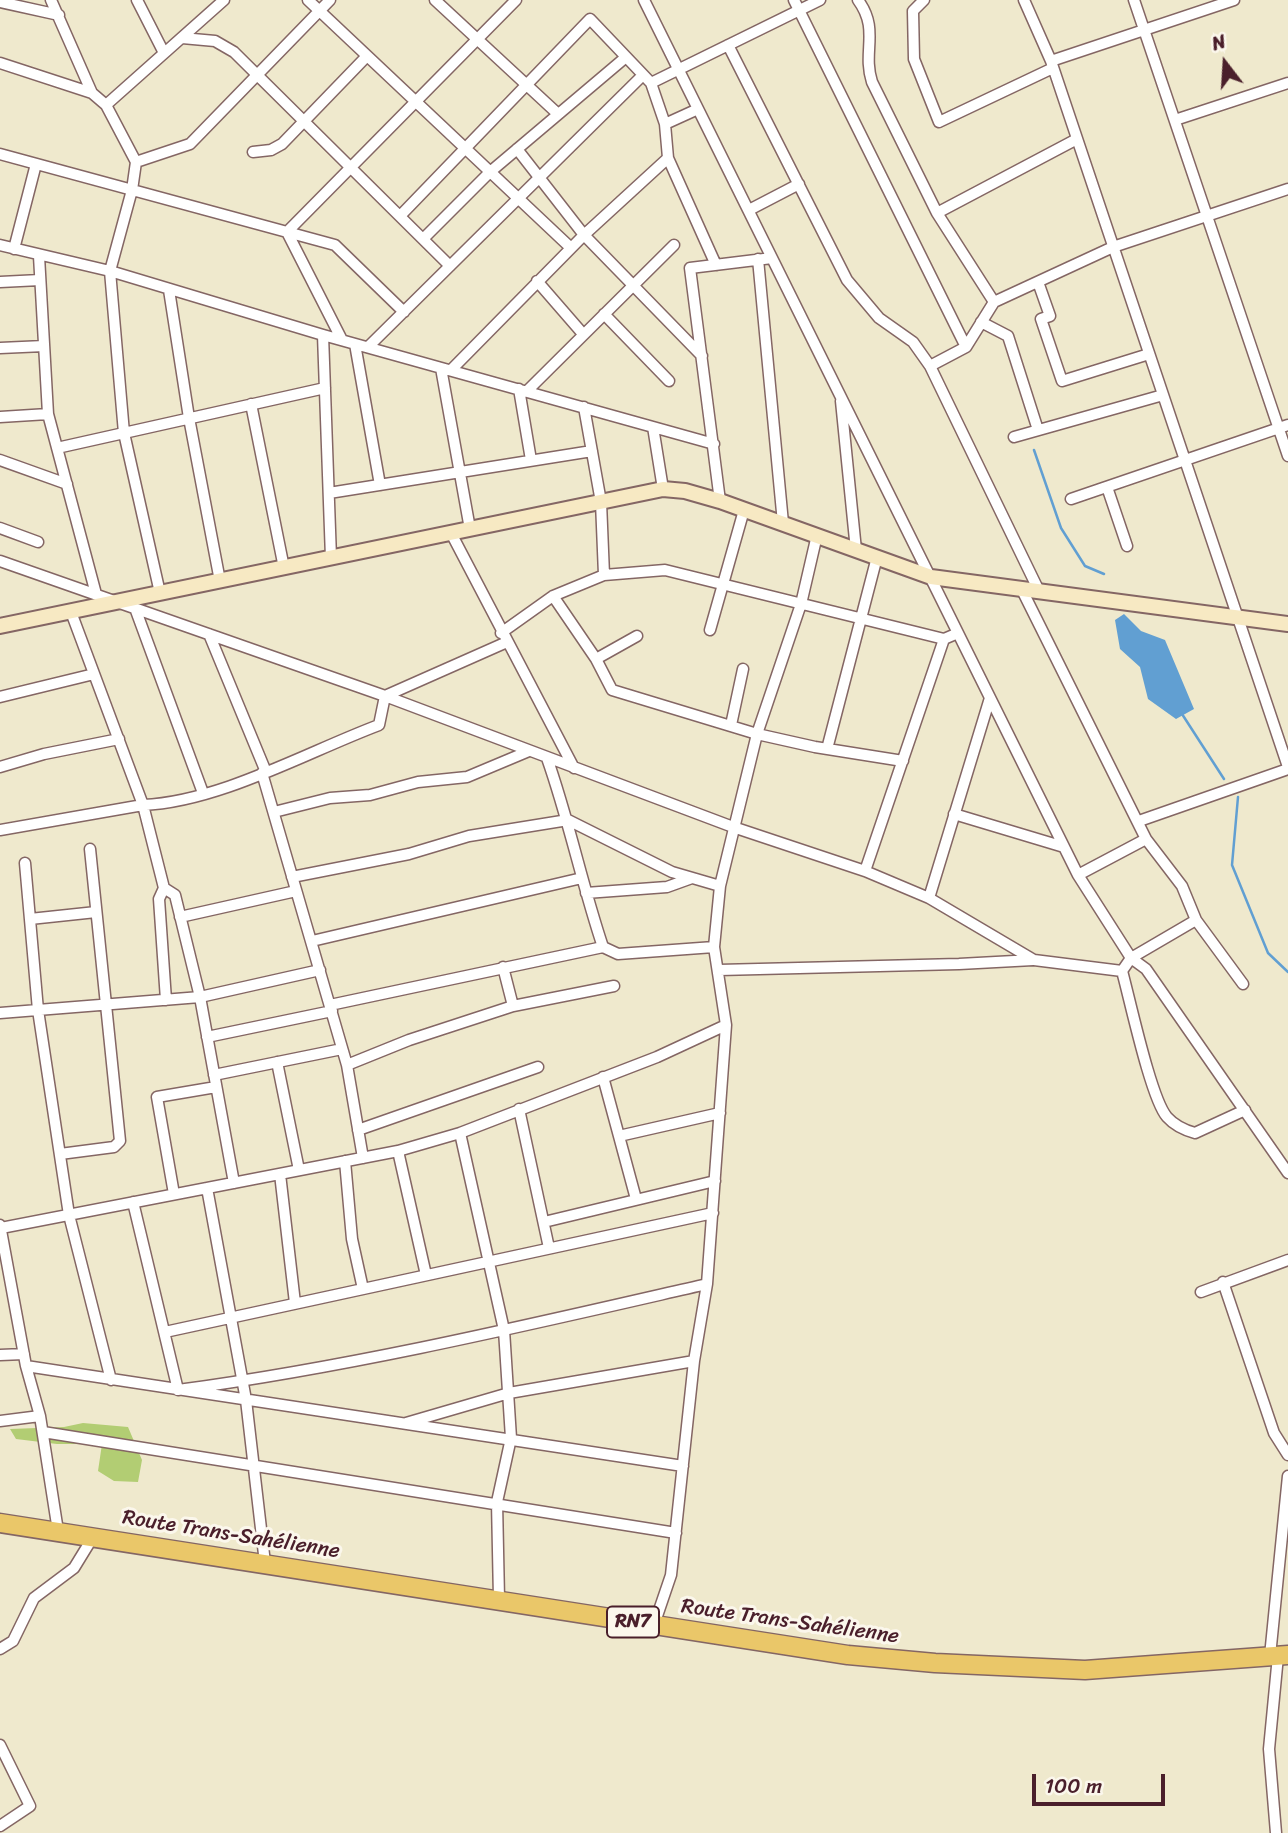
<!DOCTYPE html>
<meta charset="utf-8">
<style>
body{margin:0}
#map{position:relative;width:1288px;height:1833px;overflow:hidden;background:#efe9cd;font-family:Sriracha,sans-serif}
canvas{display:block}
.north{position:absolute;left:1190px;top:28px;width:70px;height:70px;-webkit-text-stroke:5px #fbf7ec;paint-order:stroke;rotate:343deg;font-size:19px;font-weight:700;line-height:28px;text-align:center;color:#4a1f2b}
.north::after{content:'';display:block;margin:auto;width:24px;height:32px;background:#4a1f2b;clip-path:polygon(50% 0,100% 100%,50% 72%,0 100%)}
.scale{position:absolute;left:1032px;top:1774px;width:133px;height:32px;box-sizing:border-box;border:4px solid #4a1f2b;border-top:0;padding-left:9px;font-size:21px;line-height:24px;white-space:nowrap;color:#4a1f2b;-webkit-text-stroke:5px #fbf7ec;paint-order:stroke}
</style>
<div id="map">
<canvas width="1288" height="1833"></canvas>
<div class="north">N</div>
<div class="scale">100 m</div>
</div>
<script>
const ctx = document.querySelector('canvas').getContext('2d');
ctx.lineJoin = 'round';
function paint(path, color) {
  ctx.fillStyle = color;
  ctx.fill(path, 'evenodd');
}
function trace(path, color, width, dash) {
  ctx.strokeStyle = color;
  ctx.lineWidth = width;
  ctx.lineCap = dash ? 'butt' : 'round';
  ctx.setLineDash(dash || []);
  ctx.stroke(path);
}
function write(font, color, halo, rows, align = 'center') {
  ctx.font = font + ' Sriracha,sans-serif';
  ctx.lineWidth = 6;
  ctx.setLineDash([]);
  ctx.textBaseline = 'middle';
  ctx.strokeStyle = halo;
  ctx.fillStyle = color;
  for (const [text, x, y, turn = 0] of rows) {
    ctx.save();
    ctx.translate(x, y);
    ctx.rotate((+turn || 0) * Math.PI / 180);
    ctx.textAlign = isNaN(turn) ? turn : align;
    if (halo) ctx.strokeText(text, 0, 0);
    ctx.fillText(text, 0, 0);
    ctx.restore();
  }
}
const green = new Path2D(`
 M83 1423 128 1427 142 1460 138 1482 114 1481 98 1471 102 1444H57L16 1439 10 1429 64 1427Z`);
const water = new Path2D(`
 M1124 614 1141 631 1165 640 1194 709 1176 719 1148 699 1140 667 1120 649 1115 620Z`);
const stream = new Path2D(`
 M1034 450 1061 528 1085 566 1104 574
 M1182 714 1224 779
 M1238 797 1232 865 1268 953 1288 972`);
const street = new Path2D(`
 M51 0 92 93
 M137 0 164 53
 M308 0 571 248
 M435 0 558 114
 M644 0 1078 875 1131 958 1146 969 1288 1173
 M794 0 966 347
 M858 0C880 30 862 51 872 82L937 213 994 302 966 347 930 366
 M924 0 913 11 914 59 939 122 1053 68
 M1024 0 1051 61 1288 767
 M1134 0 1288 456
 M0 2 59 15
 M182 38 215 41 234 52 450 266
 M728 45 847 280 879 318 913 342 930 366 1039 591
 M1051 61 1234 0
 M0 63 92 93 106 105 136 162 190 144 330 0
 M651 83 820 0
 M106 105 224 0
 M1175 120 1288 83
 M665 124 698 109
 M517 149 584 235 702 356
 M253 152 271 150 282 144 367 56
 M0 154 335 245 404 312
 M136 162 132 190 110 271 124 433 160 593
 M749 210 799 184
 M937 213 1077 139
 M400 216 590 19 651 83 665 124 668 158 716 265
 M423 239 490 172 626 57
 M0 245 110 271 323 335 714 444
 M14 249 36 164
 M39 256 48 414 96 594
 M758 259 783 523
 M537 281 583 334
 M0 282 40 280
 M1038 282 1050 316 1041 319 1062 381 1149 354
 M169 290 189 418 220 581
 M994 302 1113 247 1288 189
 M604 314 669 381
 M981 322 1008 336 1038 430
 M323 335 331 558
 M342 340 287 232 516 0
 M355 344 380 485
 M368 347 643 75
 M0 348 44 346
 M441 368 470 529
 M451 370 584 235 668 158
 M519 389 531 460
 M527 391 674 245
 M841 401 856 550
 M251 404 284 568
 M584 407 601 502 604 575
 M0 417 48 414
 M653 427 663 489
 M1014 437 1163 395
 M57 448 325 388
 M0 460 67 484
 M1107 487 1127 546
 M329 493 592 451
 M1071 499 1288 425
 M720 501 690 268 772 258
 M0 528 38 542
 M451 533 574 768
 M0 561 385 696 733 827 865 871 929 898 1034 960 1122 971 1131 958 1196 920 1243 984
 M1021 588 1146 839 1078 875
 M553 596 596 659 612 690 757 734 815 747 903 761
 M135 608 203 793
 M71 612 143 805 164 888 159 899 166 1000
 M710 630 744 510
 M501 633 553 596 604 575 665 570 944 639 958 633
 M209 634 266 772
 M596 659 637 636
 M0 697 94 674
 M731 725 743 669
 M827 749 877 557
 M547 758C569 820 582 885 603 947
 M0 767 44 754 119 739
 M262 773 347 1065 363 1158
 M274 812 330 798 370 795 418 782 467 777 529 751
 M954 814 1064 847
 M1139 821 1288 769
 M0 830 143 805C219 802 307 752 379 725L385 696 507 642
 M1146 839 1182 886 1196 920
 M25 863 38 1010 69 1215 111 1380
 M865 871 944 639
 M292 877 409 854 469 836 568 820 672 872 720 886
 M164 888 175 895 200 997 234 1183
 M586 893 667 887 692 878
 M929 898 990 698
 M180 917 296 891
 M30 919 96 912
 M312 941 582 878
 M503 967 513 1006
 M719 970 959 964 1033 960
 M1122 971C1130 1000 1151 1099 1167 1117 1175 1126 1184 1130 1195 1133L1245 1110
 M330 1005 603 947 618 954 714 947
 M0 1013 200 997 320 970
 M207 1037 332 1011
 M277 1062 299 1170
 M347 1065 409 1040 513 1006 614 986
 M214 1075 342 1049
 M603 1077 636 1199
 M519 1109 549 1248
 M358 1130 538 1067
 M460 1133 504 1330 511 1438 497 1502 499 1599
 M619 1136 720 1113
 M398 1151 426 1275
 M60 1154 114 1147 120 1141 90 849
 M345 1161 352 1239 363 1289
 M280 1174 295 1303
 M207 1188 246 1400 265 1563
 M174 1194 157 1097 216 1087
 M133 1202 178 1390C356 1366 532 1324 707 1284
 M544 1222 715 1181
 M0 1225 26 1366 40 1416 58 1531
 M1 1228 398 1151 460 1133 657 1057 726 1025
 M1223 1282 1274 1433 1288 1455
 M1201 1292 1288 1260
 M165 1332 713 1213
 M0 1355 24 1354
 M26 1366 683 1466
 M0 1421 40 1416
 M406 1423 509 1393 694 1361
 M43 1432 676 1533
 M654 1625 671 1575 694 1361 707 1284 726 1025 714 947 720 886 757 734 801 604 817 535
 M0 1649 13 1641 34 1598 74 1568 93 1537
 M1270 1656 1288 1476
 M0 1745 30 1806 0 1826
 M1276 1833 1269 1749 1278 1656`);
const secondary = new Path2D(`
 M0 626 663 489 685 491 720 501 931 577 1288 624`);
const highway = new Path2D(`
 M0 1523 848 1655 935 1663 1085 1670 1288 1655`);
const shields = [
 [633,1622,52]
];
const shieldNames = [
 ["RN7",633,1622]
];
const streetNames = [
 ["Route Trans-Sahélienne",231,1535,9],
 ["Route Trans-Sahélienne",790,1622,8]
];
paint(green, '#b2cd73');
paint(water, '#619fd2');
trace(stream, '#619fd2', 2.5);
trace(street, '#846664', 13);
trace(secondary, '#846664', 18);
trace(highway, '#846664', 21);
trace(street, '#fff', 10);
trace(secondary, '#f7e9c3', 14);
trace(highway, '#eac769', 18);
for (const [x, y, w] of shields) {
  const box = new Path2D();
  box.roundRect(x - w / 2, y - 15.5, w, 31, 5);
  ctx.fillStyle = '#fbf7ec';
  ctx.fill(box);
  trace(box, '#4a1f2b', 2);
}
write('bold 19px', '#4a1f2b', null, shieldNames);
write('21px', '#4a1f2b', '#fbf7ec', streetNames);
</script>
